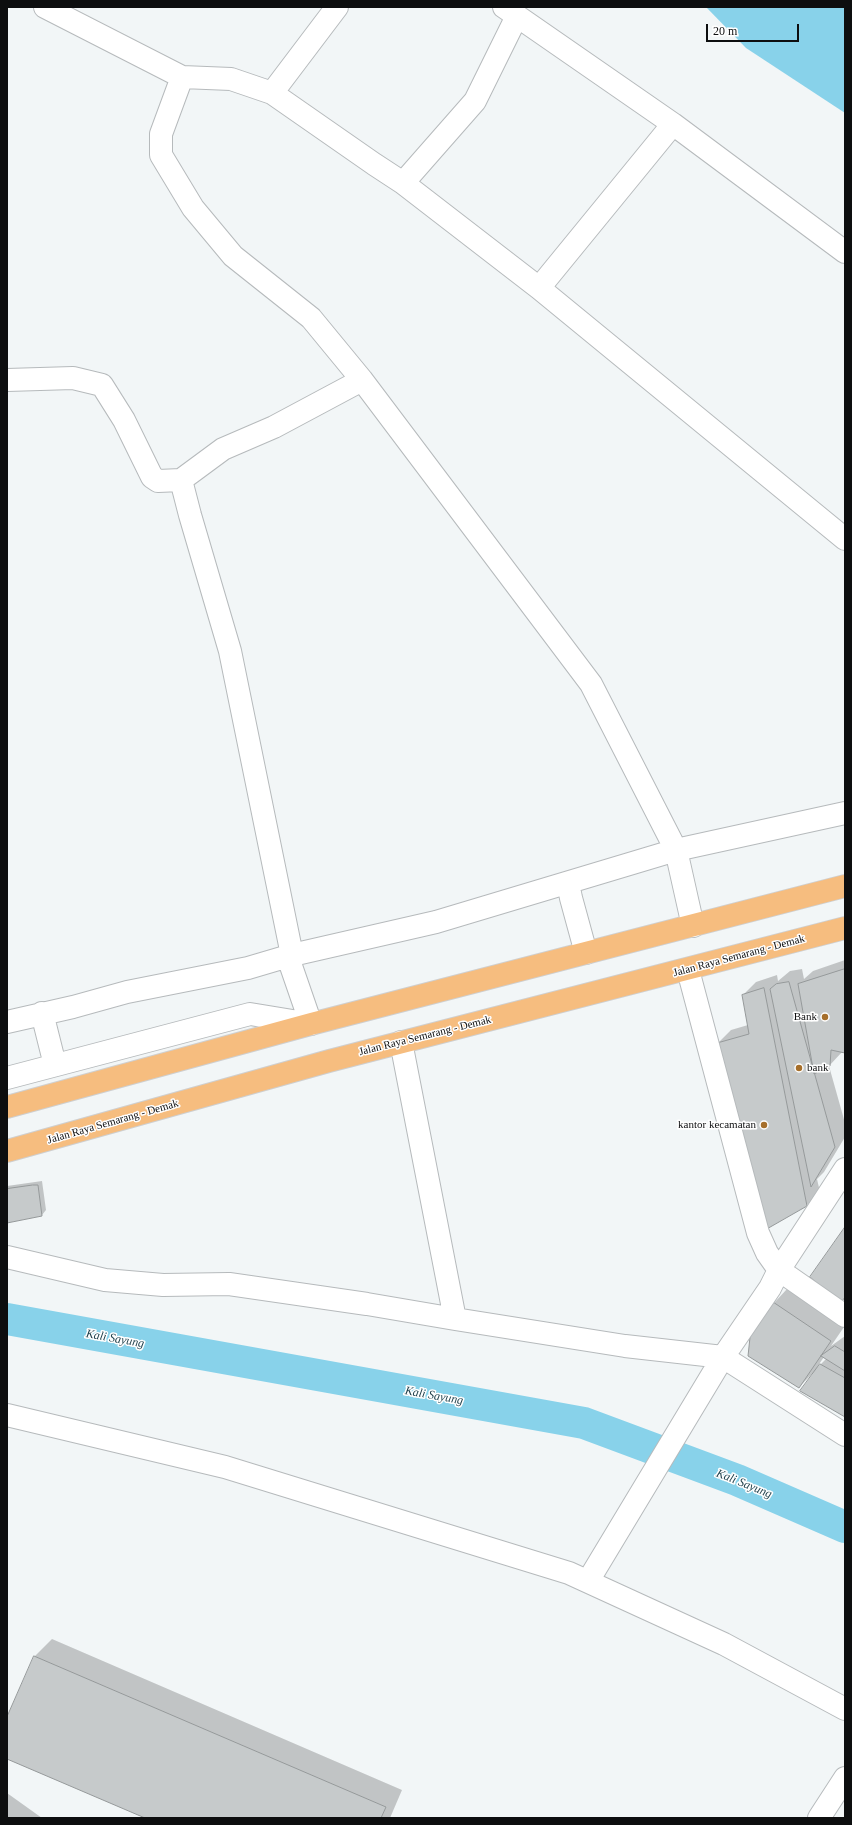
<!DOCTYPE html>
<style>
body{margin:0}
#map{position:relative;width:852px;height:1825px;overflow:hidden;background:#f2f6f7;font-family:"Times New Roman",serif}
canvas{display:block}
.frame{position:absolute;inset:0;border:8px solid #0d0e0f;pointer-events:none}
.scale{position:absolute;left:706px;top:24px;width:93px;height:18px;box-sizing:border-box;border:2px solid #0d0e0f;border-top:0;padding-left:5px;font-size:12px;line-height:14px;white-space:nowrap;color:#0d0e0f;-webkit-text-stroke:3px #fff;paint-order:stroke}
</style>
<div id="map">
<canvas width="852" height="1825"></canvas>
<div class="frame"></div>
<div class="scale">20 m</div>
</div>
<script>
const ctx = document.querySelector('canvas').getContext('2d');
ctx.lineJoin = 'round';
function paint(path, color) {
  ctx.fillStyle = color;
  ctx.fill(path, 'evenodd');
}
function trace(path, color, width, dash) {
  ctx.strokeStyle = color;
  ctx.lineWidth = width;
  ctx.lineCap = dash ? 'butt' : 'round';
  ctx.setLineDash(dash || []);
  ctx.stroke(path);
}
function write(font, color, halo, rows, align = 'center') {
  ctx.font = font + ' "Times New Roman",serif';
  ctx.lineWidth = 3;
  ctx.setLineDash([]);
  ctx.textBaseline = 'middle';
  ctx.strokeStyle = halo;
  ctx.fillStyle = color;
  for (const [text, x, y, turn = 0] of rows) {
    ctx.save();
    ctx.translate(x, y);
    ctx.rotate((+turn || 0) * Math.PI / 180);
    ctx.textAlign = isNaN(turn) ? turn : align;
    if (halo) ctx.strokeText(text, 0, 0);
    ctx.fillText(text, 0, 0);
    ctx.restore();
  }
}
const water = new Path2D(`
 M706 7H845V113L746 48Z`);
const shadow = new Path2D(`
 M845 960V1052L843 1051 829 1066 845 1123V1137L824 1172 817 1179 820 1192 806 1206 718 1043 731 1030 748 1025 743 995 756 982 777 975 778 981 790 971 802 969 804 979 813 971Z
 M42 1181 46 1210 42 1215 7 1222V1186Z
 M787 1289 844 1327 831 1346 845 1336V1416L813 1373 799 1387 774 1303ZM824 1357 826 1359 818 1367H817Z
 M52 1639 402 1790 390 1818H147L7 1758V1720L35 1656Z
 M7 1793 42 1818H7Z`);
const canal = new Path2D(`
 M7 1319 584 1423 737 1480 845 1527`);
const building = new Path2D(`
 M845 969V1053L831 1050 830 1066 814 1074 798 984Z
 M789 982 835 1147 811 1187 770 989 776 984Z
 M764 988 807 1206 765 1230 717 1043 749 1034 742 995Z
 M33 1185H38L42 1216 7 1223V1189Z
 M845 1227V1297L840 1304 810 1277Z
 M773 1302 831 1341 799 1388 748 1356 751 1328Z
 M835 1346 845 1352V1371L821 1356Z
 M820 1364 845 1378V1417L800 1391Z
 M34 1656 386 1807 381 1818H145L7 1759V1717Z`);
const minor = new Path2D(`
 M45 7 182 77 231 79 272 93 374 164 403 183 539 288 845 539
 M504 7 673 124 845 252
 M182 77 161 134V155L193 208 233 256 311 318 362 380 591 684 676 850 693 926
 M272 93 337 7
 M403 183 475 101 517 16
 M539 288 673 124
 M7 380 73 378 102 385 124 420 152 477 158 481 181 480 190 515 230 651 292 955 291 966 311 1024
 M181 480 223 449 274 427 362 380
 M568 883 571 898 586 953
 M688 970 758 1233 767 1253 779 1270 845 1316
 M42 1013 55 1065
 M7 1022 73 1007 127 992 248 968 292 955 436 922 676 850 845 813
 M401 1042 455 1319
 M7 1078 250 1014 311 1024
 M7 1257 105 1280 163 1285 229 1284 367 1304 455 1319 625 1346 723 1357 845 1435
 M7 1415 225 1467 569 1573 724 1644 845 1709
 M588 1581 723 1357 770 1288 779 1270 845 1169
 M819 1818 845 1778`);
const highway = new Path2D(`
 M7 1107 311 1024 845 886
 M7 1151 329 1061 845 928`);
const markers = [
 [825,1017,4,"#a66f2b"],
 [799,1068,4,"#a66f2b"],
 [764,1125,4,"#a66f2b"]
];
const streetNames = [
 ["Jalan Raya Semarang - Demak",739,956,-15],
 ["Jalan Raya Semarang - Demak",425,1036,-14],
 ["Jalan Raya Semarang - Demak",113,1122,-16]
];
const poiNames = [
 ["Bank",817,1017],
 ["bank",807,1068,"left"],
 ["kantor kecamatan",756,1125]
];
const waterNames = [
 ["Kali Sayung",115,1339,10],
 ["Kali Sayung",434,1396,10],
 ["Kali Sayung",744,1484,22]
];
paint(water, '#88d2ea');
paint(shadow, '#0003');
trace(canal, '#88d2ea', 32);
paint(building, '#c6cacb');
trace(building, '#95999a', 1);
trace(minor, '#b6babc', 24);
trace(highway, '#cfcfcf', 24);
trace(minor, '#fff', 22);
trace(highway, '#f6bd7f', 22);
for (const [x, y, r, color] of markers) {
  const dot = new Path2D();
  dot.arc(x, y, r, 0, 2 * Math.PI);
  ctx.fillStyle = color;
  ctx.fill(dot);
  trace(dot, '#fff', 1.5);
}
write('11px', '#0d0e0f', '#fff', streetNames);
write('11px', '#0d0e0f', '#fff', poiNames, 'right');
write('italic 12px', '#1c3e49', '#fff', waterNames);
</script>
